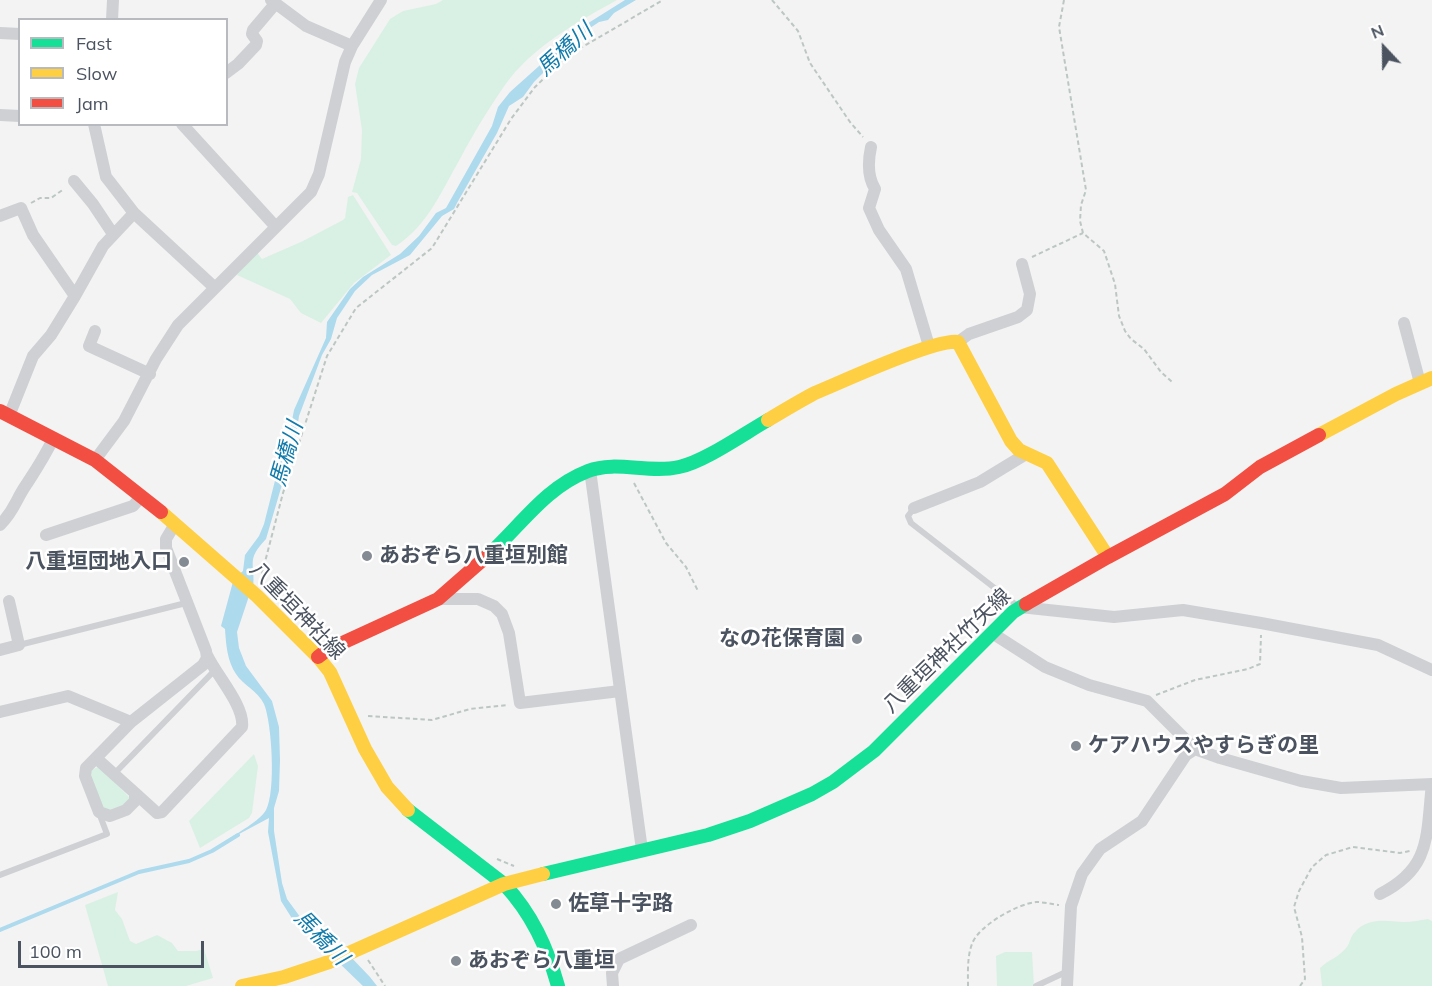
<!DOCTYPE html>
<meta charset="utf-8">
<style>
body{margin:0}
#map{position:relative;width:1432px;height:986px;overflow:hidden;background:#f3f3f3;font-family:Mulish,sans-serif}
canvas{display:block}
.legend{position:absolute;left:18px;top:18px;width:210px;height:108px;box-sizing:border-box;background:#fff;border:2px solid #b7babf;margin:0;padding:8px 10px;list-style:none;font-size:18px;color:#4a535f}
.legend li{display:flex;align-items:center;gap:12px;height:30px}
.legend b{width:30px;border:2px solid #b7babf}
.north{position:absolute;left:1354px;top:18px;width:60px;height:60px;-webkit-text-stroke:4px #fff;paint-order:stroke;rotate:338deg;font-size:16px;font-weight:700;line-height:24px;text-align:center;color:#4a535f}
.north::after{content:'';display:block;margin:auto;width:21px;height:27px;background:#4a535f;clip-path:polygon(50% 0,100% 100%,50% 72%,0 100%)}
.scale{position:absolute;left:18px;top:941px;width:186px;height:27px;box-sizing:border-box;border:3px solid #4a535f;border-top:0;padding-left:8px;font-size:18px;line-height:21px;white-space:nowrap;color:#4a535f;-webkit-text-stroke:4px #fff;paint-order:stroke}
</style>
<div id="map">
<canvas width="1432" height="986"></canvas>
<ul class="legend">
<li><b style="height:8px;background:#16e098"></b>Fast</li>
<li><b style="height:8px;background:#ffcf43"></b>Slow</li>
<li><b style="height:8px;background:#f24e42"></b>Jam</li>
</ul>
<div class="north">N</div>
<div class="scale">100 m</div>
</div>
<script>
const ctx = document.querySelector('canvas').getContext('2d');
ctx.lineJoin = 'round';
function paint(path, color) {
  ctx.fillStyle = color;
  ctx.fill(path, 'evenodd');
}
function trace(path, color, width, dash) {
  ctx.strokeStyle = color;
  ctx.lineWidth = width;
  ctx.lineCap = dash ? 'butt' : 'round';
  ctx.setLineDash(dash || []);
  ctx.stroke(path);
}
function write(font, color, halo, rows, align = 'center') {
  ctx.font = font + ' Mulish,"Noto Sans JP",sans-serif';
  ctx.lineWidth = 5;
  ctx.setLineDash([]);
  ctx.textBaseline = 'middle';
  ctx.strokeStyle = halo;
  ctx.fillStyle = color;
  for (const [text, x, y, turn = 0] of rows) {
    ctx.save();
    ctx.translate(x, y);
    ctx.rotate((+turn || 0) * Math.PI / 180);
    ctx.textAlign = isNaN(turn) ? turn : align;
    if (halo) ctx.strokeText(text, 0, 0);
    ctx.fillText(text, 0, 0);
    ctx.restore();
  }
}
const green = new Path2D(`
 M443 0H617C577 22 532 47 505 85 489 108 473 134 460 159 441 192 428 225 396 246L392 245 357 193 352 192 361 159 362 130 355 84 359 68 390 19 403 11 436 4Z
 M353 195 391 255 354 283 321 323 301 313 290 299 237 275 256 251 262 259 303 241 343 220 345 218 348 197Z
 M254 754 258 766 252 813 249 818 200 848 189 821Z
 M98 767 103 770 130 798 126 804 109 810 101 806 89 771Z
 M118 892 115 910 122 919 130 941 136 944 157 935 172 943 178 951H196L204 949 213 978 186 986H108L85 905Z
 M1428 919 1432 921V986H1322L1320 968C1328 960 1339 957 1346 948 1350 944 1350 936 1355 932 1368 917 1386 921 1404 922 1412 922 1420 920 1428 919Z
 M1005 952H1032L1034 986H997L996 956Z`);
const water = new Path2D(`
 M625 0H636L614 13 608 20 599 22 590 28 572 49 559 57 534 82 523 97 509 106 497 133 457 203 454 209 442 216 410 255 372 275 355 291 337 318 331 339 322 355 299 416 296 437 266 539C245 561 256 563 253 589L237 576 243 571 245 555 259 536 264 524 282 453 288 442 294 410 326 338 327 322 350 289 363 277 400 254 419 236 436 213 446 208 492 126 498 107 510 92 558 49 569 40 574 32Z
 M234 578 250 593 237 632 239 648 246 666 272 701 279 727 280 760 279 791 274 808V831L282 883 287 899 306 925 324 939 338 946 347 953 335 958 293 920 281 901 268 832 269 818 226 841C237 833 260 821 266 810 276 792 272 723 264 704 258 691 243 685 236 674 227 661 226 644 225 629L221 626Z
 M348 954 370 977 377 986H363L336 960Z`);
const stream = new Path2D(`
 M0 930 139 872 189 861 212 851 238 835`);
const path = new Path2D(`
 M772 0 798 31 810 63 850 122 863 137
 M1064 0 1059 27 1086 190 1081 205 1080 221 1083 233 1104 251 1115 284 1119 316 1125 331 1131 339 1144 349 1161 372 1172 382
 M31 203 40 198H51L64 189
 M1032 257 1083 233
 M634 483 666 543 686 567 698 591
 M260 581 283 493 327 356 356 308 432 248 511 119 535 87 567 56 663 0
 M1156 695 1195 680 1248 669 1260 664 1261 635
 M368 716 432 720 470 709 507 705
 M497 859 514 866
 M368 960 385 986
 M968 986C968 973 967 957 972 944 978 926 1017 904 1036 902 1043 902 1051 904 1059 905
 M1300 986 1305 979 1302 937 1294 907 1299 891 1312 867 1326 855 1353 847 1400 853 1410 851`);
const lane = new Path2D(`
 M914 508 908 516 911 523 1019 607
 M19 645 186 603
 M114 774 214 671
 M0 875 107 834 99 813
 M1036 986 1066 972`);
const street = new Path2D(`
 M271 0 306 26 352 46
 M112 20 113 0
 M0 33 20 34
 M226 73 238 64 256 45 257 41 252 34 253 30 275 4
 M0 115 20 116
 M94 124 106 177 110 182 134 213 214 287
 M182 124 276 227
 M871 147C868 161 867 176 875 189L869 208 879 230 906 269 929 346
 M74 181 93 204 113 234
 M0 216 21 208 33 235 75 296 51 335 33 356 9 416
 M75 296 103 246 134 213
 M1404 323 1420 383
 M95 331 89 346 150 374
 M958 342 969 334 1018 317 1027 310 1030 294 1022 264
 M95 460 124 421 156 359 178 325 311 192 319 174 345 62 352 46 381 0
 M590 470 642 850
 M914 508 980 482 1026 454
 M0 525C15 510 15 501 26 485 37 468 44 458 53 439
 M46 535 133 506 141 497
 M438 599H478L494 606 502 614 509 633 520 703 620 691
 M1020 607 1114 617 1183 610 1261 623 1378 645 1432 670
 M992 633 1045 667 1089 685 1147 701 1195 749 1220 758 1301 781 1341 788 1432 784
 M0 650 19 645 9 601
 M0 712 68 696 131 722 203 665 207 658 206 651 166 548V539L175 524
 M96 758 135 793V801L126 810 110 816 99 812 85 776 86 768 131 722
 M135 793 157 813 162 812 242 727C245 706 216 675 207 655
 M1380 894C1432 868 1426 835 1432 784
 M613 986 612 973 619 959 691 925
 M1067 986 1071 906 1082 874 1100 849 1142 821 1186 755 1195 749`);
const fast = new Path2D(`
 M486 557C520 527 544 488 588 471 616 460 649 474 679 467 704 462 745 433 768 420
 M408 810 504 884C532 914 547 947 558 986
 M543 874 708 835 750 821 812 794 833 782 874 751 1013 612 1026 604`);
const slow = new Path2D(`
 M768 420C783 411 798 402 813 394 838 383 937 338 958 342L1011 441 1019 450 1047 463 1108 557
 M1319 435 1396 394 1432 378
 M161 512 257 596 318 657 330 672 365 749 387 787 408 810
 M242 986 284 977 329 962 504 884 543 874`);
const jam = new Path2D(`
 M0 411 95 460 161 512
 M1026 604 1108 557 1225 494 1260 467 1319 435
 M318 657 327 650 438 599 486 557`);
const markers = [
 [367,556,6,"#858b93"],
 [184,562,6,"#858b93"],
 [857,639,6,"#858b93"],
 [1076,746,6,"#858b93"],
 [556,904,6,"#858b93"],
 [456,961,6,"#858b93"]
];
const poiNames = [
 ["あおぞら八重垣別館",379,556],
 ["八重垣団地入口",172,562,"right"],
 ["なの花保育園",845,639,"right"],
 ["ケアハウスやすらぎの里",1088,746],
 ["佐草十字路",568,904],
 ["あおぞら八重垣",468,961]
];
const streetNames = [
 ["八重垣神社線",297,611,46],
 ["八重垣神社竹矢線",947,651,-44]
];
const waterNames = [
 ["馬橋川",565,50,-42],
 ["馬橋川",287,454,-74],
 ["馬橋川",321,938,46]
];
paint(green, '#d9f1e4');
paint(water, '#aedaed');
trace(stream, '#aedaed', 4);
trace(path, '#bcc7c4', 2, [4.5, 3]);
trace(lane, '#ced0d3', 6);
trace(street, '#ced0d3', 12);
trace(fast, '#16e098', 14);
trace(slow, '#ffcf43', 14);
trace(jam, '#f24e42', 14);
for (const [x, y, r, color] of markers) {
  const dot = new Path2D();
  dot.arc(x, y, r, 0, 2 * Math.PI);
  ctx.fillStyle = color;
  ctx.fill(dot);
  trace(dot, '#fff', 2);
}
write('bold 21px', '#4a535f', '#fff', poiNames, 'left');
write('21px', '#4a535f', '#fff', streetNames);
write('italic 22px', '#117bab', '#fff', waterNames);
</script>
